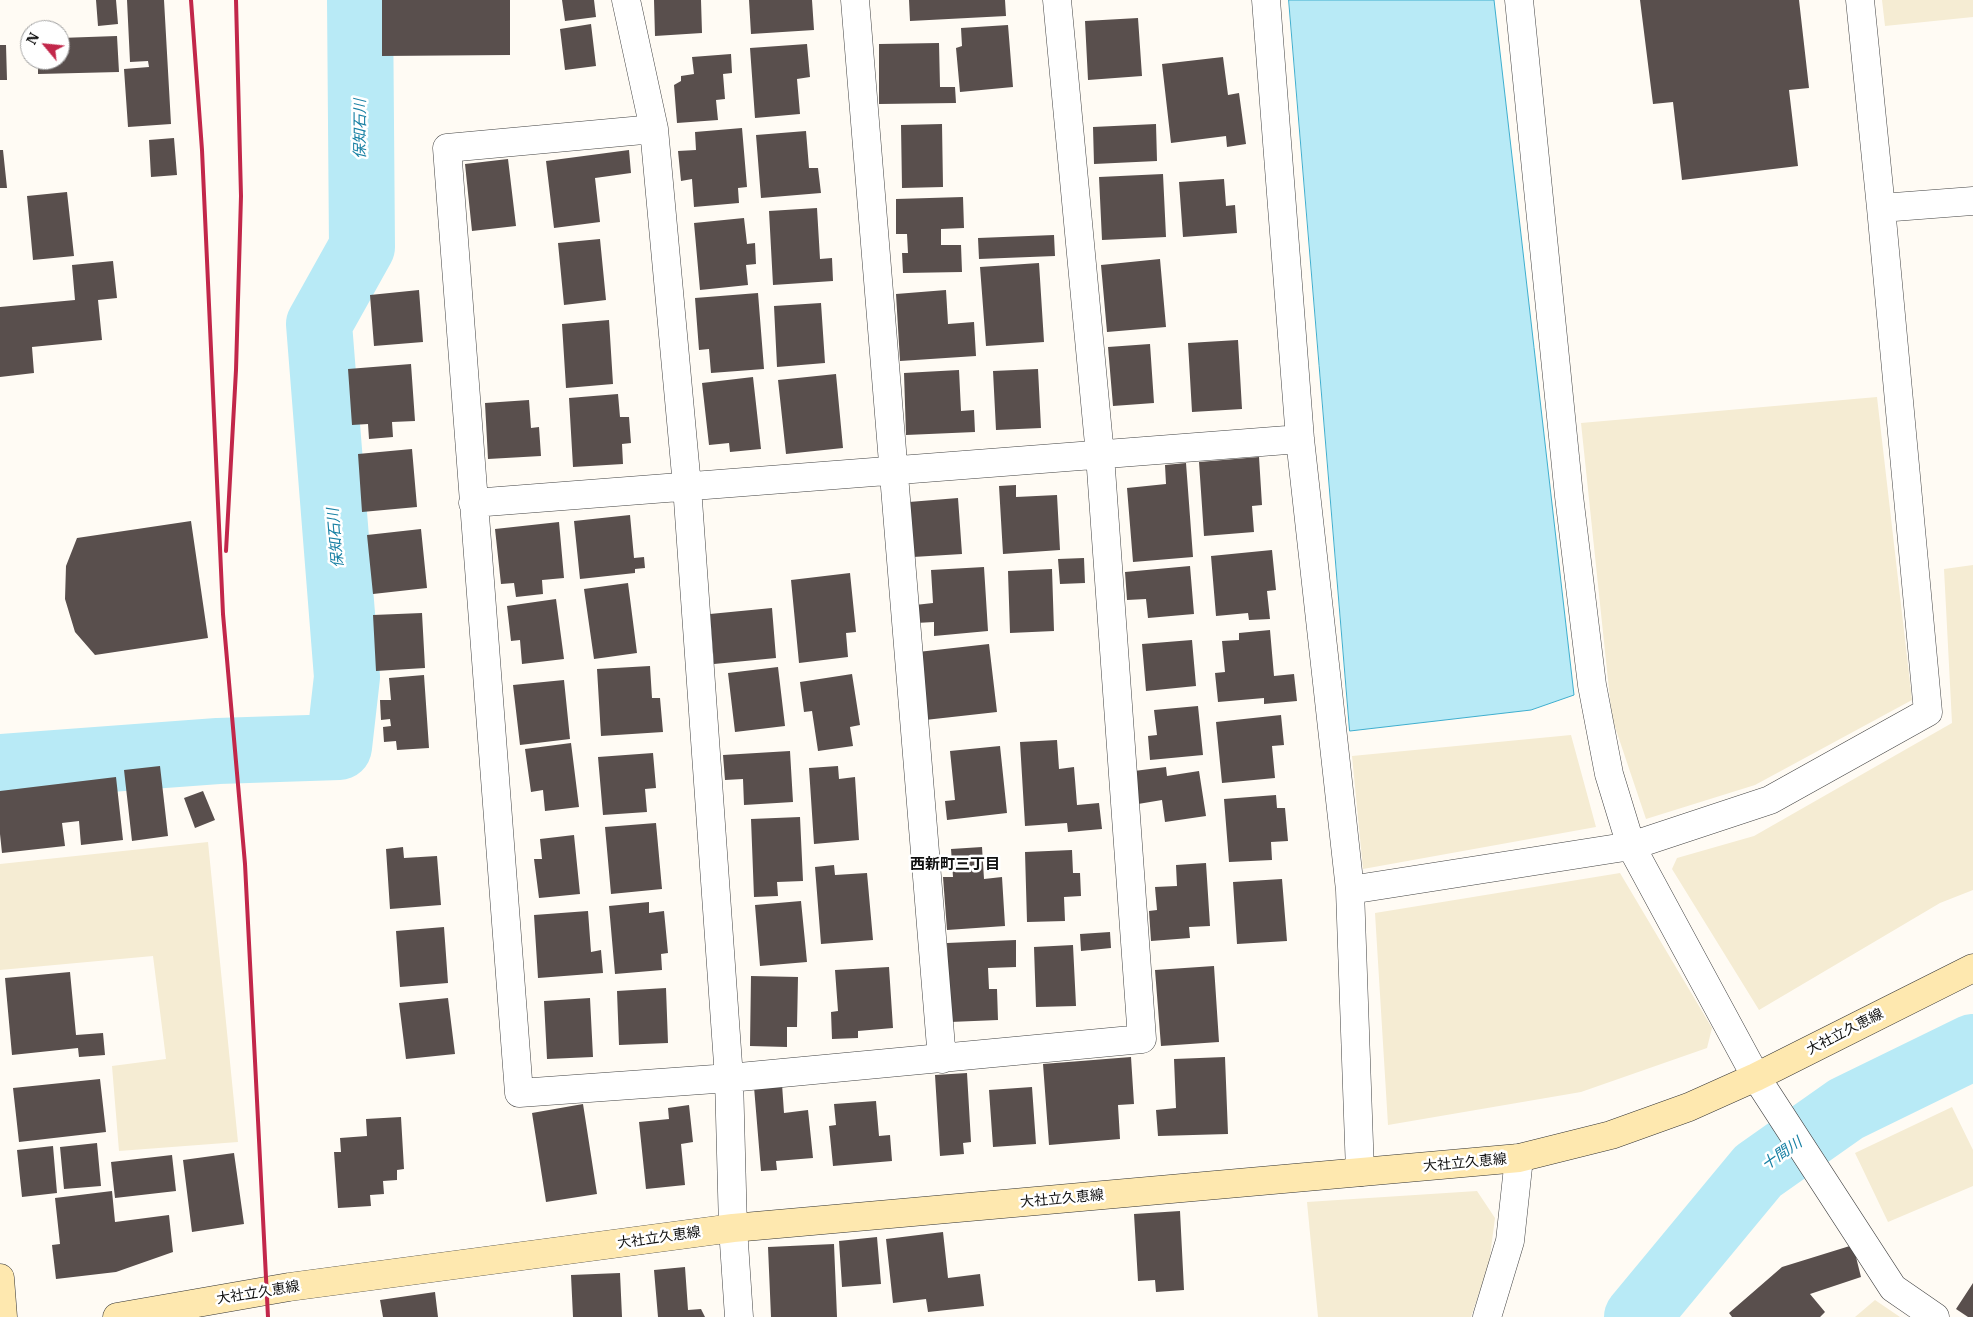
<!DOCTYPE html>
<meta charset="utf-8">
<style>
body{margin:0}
#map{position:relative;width:1973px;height:1317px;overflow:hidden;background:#fffbf4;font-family:"IBM Plex Serif",serif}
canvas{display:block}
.north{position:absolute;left:20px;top:20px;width:50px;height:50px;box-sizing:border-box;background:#fff;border:1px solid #9f9f9f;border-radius:50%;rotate:298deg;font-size:14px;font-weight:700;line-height:20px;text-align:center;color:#101010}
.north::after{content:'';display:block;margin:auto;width:18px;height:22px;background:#c2274a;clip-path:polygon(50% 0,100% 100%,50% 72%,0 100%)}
</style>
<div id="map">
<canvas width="1973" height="1317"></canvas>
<div class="north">N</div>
</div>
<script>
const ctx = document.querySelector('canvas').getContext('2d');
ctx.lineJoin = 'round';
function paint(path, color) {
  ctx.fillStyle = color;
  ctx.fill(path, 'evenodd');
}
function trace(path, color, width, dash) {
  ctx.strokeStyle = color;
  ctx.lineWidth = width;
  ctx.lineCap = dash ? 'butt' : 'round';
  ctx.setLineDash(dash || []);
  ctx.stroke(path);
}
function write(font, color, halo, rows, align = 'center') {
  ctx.font = font + ' "IBM Plex Serif","Noto Sans JP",serif';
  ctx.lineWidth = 5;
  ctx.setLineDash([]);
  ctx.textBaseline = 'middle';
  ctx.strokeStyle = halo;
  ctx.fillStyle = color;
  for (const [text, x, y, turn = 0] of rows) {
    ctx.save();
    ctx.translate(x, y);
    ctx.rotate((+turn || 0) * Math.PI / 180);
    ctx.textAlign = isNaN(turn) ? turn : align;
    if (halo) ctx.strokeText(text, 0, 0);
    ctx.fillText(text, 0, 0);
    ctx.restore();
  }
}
const farmland = new Path2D(`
 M1882 0H1973V17L1885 26Z
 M1877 397 1912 700 1755 785 1646 819 1612 718 1581 423Z
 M1973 565V890L1940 903 1759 1010 1672 869 1677 858 1754 836 1952 723 1944 569Z
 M1571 735 1596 827 1363 869 1352 756Z
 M208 842 238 1142 119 1151 112 1066 166 1059 153 956 0 970V864Z
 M1620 873 1712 1028 1707 1048 1581 1092 1388 1125 1375 913Z
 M1952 1107 1973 1150V1186L1888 1222 1855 1153Z
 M1477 1191 1495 1218 1489 1264 1471 1317H1318L1307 1202Z
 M1875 1300 1900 1317H1855Z`);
const water = new Path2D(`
 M1289 0H1494L1574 695 1531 710 1350 731Z`);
const river = new Path2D(`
 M0 767 218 751 339 747 347 677 319 324 362 247 360 0
 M1637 1317 1758 1171 1846 1109 1973 1047`);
const building = new Path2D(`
 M96 0H116L118 24 98 26Z
 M127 0H164L171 124 128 127 124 69 149 67 148 61 130 62Z
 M382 0H510V55L382 56Z
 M562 0H594L596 17 565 21Z
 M654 0H701L702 33 655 36Z
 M749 0H812L814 30 751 34Z
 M909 0H1005L1006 16 910 21Z
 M1640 0H1799L1809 88 1789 90 1798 166 1682 180 1673 102 1653 104Z
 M1138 18 1142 76 1088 80 1085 21Z
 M591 24 596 66 565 70 560 29Z
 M1008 25 1013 87 960 92 956 48 962 46 961 28Z
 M117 36 119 72 38 74V60H60V38Z
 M939 43 940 87H955L956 103 879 104V44Z
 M807 44 810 77 797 79 800 114 755 118 750 48Z
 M0 45H6L7 80H0Z
 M731 54 732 73 723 74 725 99 716 100 718 120 677 123 674 85 681 81V76L694 74 692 57Z
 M1223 57 1228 95 1239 93 1246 144 1227 147 1226 136 1171 143 1162 64Z
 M942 124 943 187 902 188 901 125Z
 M1156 124 1157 161 1094 164 1093 127Z
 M742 128 747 187 738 188 739 203 694 207 692 179 681 181 678 151 696 150 695 132Z
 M806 131 809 168H818L821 193 761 198 756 135Z
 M174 138 177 175 151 177 149 140Z
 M0 150H3L7 188H0Z
 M629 150 631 173 595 178 600 222 554 228 546 161Z
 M508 159 516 226 472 231 465 164Z
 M1163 174 1166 237 1102 240 1099 177Z
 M1224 179 1226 206 1235 205 1237 233 1183 237 1179 182Z
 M67 192 74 256 33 260 27 196Z
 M963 197 964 228 941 229V245H961L962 272 903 273 902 253H908L907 234H896V199Z
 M817 208 820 259 832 258 833 281 773 285 769 211Z
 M744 218 747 244 755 243 756 264 746 265 748 285 700 290 694 223Z
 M1054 235 1055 256 979 259 978 238Z
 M600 239 606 300 564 305 558 243Z
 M1160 259 1166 327 1107 332 1101 265Z
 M113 261 117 298 98 300 102 340 32 347 34 373 0 377V307L75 300 72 265Z
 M1039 263 1044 342 986 346 980 267Z
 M419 290 423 342 374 346 370 295Z
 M946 290 948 324 974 322 976 356 900 361 896 294Z
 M758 293 764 369 711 373 709 349 699 350 695 298Z
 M821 303 825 363 777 367 774 306Z
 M609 320 613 384 566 388 562 324Z
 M1238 340 1242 409 1192 412 1188 343Z
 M1150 344 1154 403 1113 406 1108 347Z
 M411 364 415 421 392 422 393 437 369 439 368 424 352 425 348 369Z
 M1038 369 1041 428 996 430 993 371Z
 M959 370 961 411 974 410 975 432 906 435 904 373Z
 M836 374 843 448 786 454 778 380Z
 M753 377 761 449 730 452 729 443 709 445 702 383Z
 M618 394 620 417H629L631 443 622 444 623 464 573 467 569 398Z
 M529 400 531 428 539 427 541 456 488 459 485 403Z
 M412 449 417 507 362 512 358 454Z
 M1259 457 1262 505 1252 506 1254 532 1204 536 1199 462Z
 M1186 463 1193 557 1133 562 1127 488 1166 484 1165 465Z
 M1016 485V497L1057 495 1060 550 1003 554 999 486Z
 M958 498 962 554 913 557 909 502Z
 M630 515 634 558 644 557 645 568 635 569V573L580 579 574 521Z
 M191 521 208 638 95 655 75 632 65 599 66 566 77 538Z
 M559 522 564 578 542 580 543 594 516 597 514 583 501 584 495 529Z
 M421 529 427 588 373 594 367 535Z
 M1272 550 1276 590 1267 591 1270 619 1249 620 1248 613 1216 616 1211 556Z
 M1084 558 1085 583 1060 584 1058 559Z
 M1190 566 1194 614 1148 618 1146 599 1127 600 1125 572Z
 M984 567 988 631 934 636V622L916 623 915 605 933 603 931 570Z
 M1052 569 1054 631 1010 633 1008 571Z
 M850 573 856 632 846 633 848 657 799 663 791 580Z
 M628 583 637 653 594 659 584 589Z
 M556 599 564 659 522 664 520 640 511 641 507 606Z
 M772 608 776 658 714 664 710 614Z
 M422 613 425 668 376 671 373 615Z
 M1270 630 1274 676 1294 674 1297 701 1264 704V698L1218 702 1215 673 1225 672 1222 641 1239 640V633Z
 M1192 640 1196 686 1146 691 1142 644Z
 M989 644 997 712 925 720 918 652Z
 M650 666 652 698H660L663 732 601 736 597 669Z
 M778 667 785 726 735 732 728 673Z
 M852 674 860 725 850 727 853 746 818 751 812 711 804 712 800 682Z
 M424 675 429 748 397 750 396 741 384 742 383 727 391 726 390 719 381 720 380 700H391L389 678Z
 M564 680 570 739 520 745 513 685Z
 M1198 706 1203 755 1150 760 1148 736 1157 735 1154 710Z
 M1281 715 1284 745 1272 746 1275 778 1222 783 1216 722Z
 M1057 740 1059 769 1074 767 1077 805 1099 803 1102 829 1068 832 1067 823 1025 826 1020 742Z
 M571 743 579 807 545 811 543 790 531 792 525 749Z
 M1000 746 1007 813 947 820 945 801 955 800 950 751Z
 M790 751 793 802 744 805 743 779 725 780 723 755Z
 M653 753 656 788 645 789 647 812 603 815 598 757Z
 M160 766 168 836 132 841 124 770Z
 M838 766 839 779 855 777 859 840 814 844 809 768Z
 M1166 767 1167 776 1199 771 1206 816 1165 822 1162 800 1138 804 1134 771Z
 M116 777 123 840 81 845 79 821 62 823 65 846 2 853 0 834V791Z
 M203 791 215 820 195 828 184 798Z
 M1276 795 1277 808H1285L1288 841 1271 842 1272 860 1229 862 1224 799Z
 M800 817 803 881 777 882 778 896 754 897 751 819Z
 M656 823 662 889 611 894 605 827Z
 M574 835 580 894 539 898 534 859H542L540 839Z
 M403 847 404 858 437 856 441 905 390 909 386 849Z
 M982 847 984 879 1002 877 1005 926 947 930 943 877H953L951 849Z
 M1072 850 1073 873H1080L1081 896 1064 897 1065 921 1027 922 1025 852Z
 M1206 863 1210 926 1189 927 1190 938 1151 941 1149 911 1157 910 1155 887 1177 886 1176 865Z
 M834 865 835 875 867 873 873 940 821 944 815 867Z
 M1282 879 1287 941 1237 944 1233 882Z
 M801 901 807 962 760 966 755 905Z
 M649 902V913L664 911 668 953 661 954 662 970 615 974 609 906Z
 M588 911 591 952 601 950 603 973 538 978 534 915Z
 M444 927 448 983 400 987 396 931Z
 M1110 932 1111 948 1081 951 1080 934Z
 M1016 940V967L988 968 989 989H997L998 1020 950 1022 947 943Z
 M1073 945 1076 1006 1036 1007 1034 947Z
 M1214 966 1219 1042 1161 1046 1155 970Z
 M889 967 893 1028 858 1031V1038L832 1039 831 1012 838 1011 835 970Z
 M70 972 76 1035 103 1033 105 1055 79 1057 78 1048 12 1055 5 978Z
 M751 976 798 977 797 1027H787V1047L750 1046Z
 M666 988 668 1043 619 1045 617 991Z
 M448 998 455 1054 406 1059 399 1003Z
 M590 998 593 1057 547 1059 544 1001Z
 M1131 1057 1134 1104 1118 1105 1120 1139 1049 1145 1043 1064Z
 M1225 1057 1228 1134 1158 1136 1156 1110 1176 1108 1174 1059Z
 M967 1073 971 1142 963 1143 964 1154 940 1156 935 1075Z
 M100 1079 106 1132 19 1142 13 1088Z
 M782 1084 784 1113 808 1110 813 1158 776 1161 777 1170 761 1171 754 1087Z
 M1032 1087 1036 1144 993 1147 989 1090Z
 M876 1101 879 1136 890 1135 892 1161 833 1166 829 1126 836 1125 834 1104Z
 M583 1104 597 1194 546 1202 532 1113Z
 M689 1105 693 1142 681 1144 685 1185 646 1189 639 1122 669 1119 668 1108Z
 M401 1117 404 1169 397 1170V1180L383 1181 384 1194 370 1195 371 1206 338 1208 334 1152H341L340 1138 367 1136 366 1119Z
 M97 1143 101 1186 64 1189 60 1147Z
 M53 1146 57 1193 22 1197 17 1150Z
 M234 1153 244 1224 192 1232 183 1160Z
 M172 1155 176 1191 115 1198 111 1162Z
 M112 1191 115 1222 169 1215 173 1252 116 1272 56 1279 52 1245 60 1244 55 1198Z
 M1180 1211 1184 1290 1156 1292 1155 1280 1138 1281 1134 1214Z
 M943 1232 948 1278 980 1274 984 1306 928 1312 926 1299 893 1303 886 1239Z
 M877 1237 881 1284 842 1287 839 1241Z
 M834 1244 837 1317H771L768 1247Z
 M1853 1245 1861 1277 1810 1294 1825 1312 1820 1317H1732L1729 1313 1782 1267Z
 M685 1267 688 1310 701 1309 705 1317H658L654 1270Z
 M620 1273 622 1317H573L571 1275Z
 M1973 1283V1317H1968L1956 1309Z
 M435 1292 438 1317H383L380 1300Z`);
const street = new Path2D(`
 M626 0 654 129 687 486 729 1078 733 1228 739 1317
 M855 0 942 1059
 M1266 0 1300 439 1350 890 1360 1172
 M1519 0 1569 496 1592 685 1609 774 1631 846 1756 1077 1893 1288 1935 1317
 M654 129 447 148 519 1093 729 1078 1142 1039 1100 455 1057 0
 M1881 208 1973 201
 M473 503 1300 439
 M1350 890 1631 846 1770 800 1928 712 1881 208 1860 0
 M1487 1317 1510 1241 1519 1158`);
const secondary = new Path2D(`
 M0 1278 3 1317
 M117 1317 289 1287 733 1228 1519 1158 1611 1135 1689 1107 1756 1077 1973 968`);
const rail = new Path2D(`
 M191 0 202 150 223 614 245 864 268 1317
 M226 551 236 370 241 196 236 0`);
const streetNames = [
 ["大社立久恵線",1845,1032,-27],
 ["大社立久恵線",1465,1163,-5],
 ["大社立久恵線",1062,1199,-5],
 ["大社立久恵線",659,1238,-8],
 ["大社立久恵線",258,1293,-9]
];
const waterNames = [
 ["保知石川",361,129,-90],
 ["保知石川",336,538,-95],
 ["十間川",1782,1154,-35]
];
const neighbourhoodNames = [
 ["西新町三丁目",955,865]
];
paint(farmland, '#f5ecd3');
paint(water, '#b8eaf6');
trace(water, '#3faece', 1);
trace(river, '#b8eaf6', 66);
paint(building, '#594f4d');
trace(street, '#434343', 29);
trace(secondary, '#323232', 29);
trace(street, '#fff', 28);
trace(secondary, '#fee8af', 28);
trace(rail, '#c2274a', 4);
write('14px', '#101010', '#fff', streetNames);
write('italic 15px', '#1880a4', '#fff', waterNames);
write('bold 15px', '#101010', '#fff', neighbourhoodNames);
</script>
